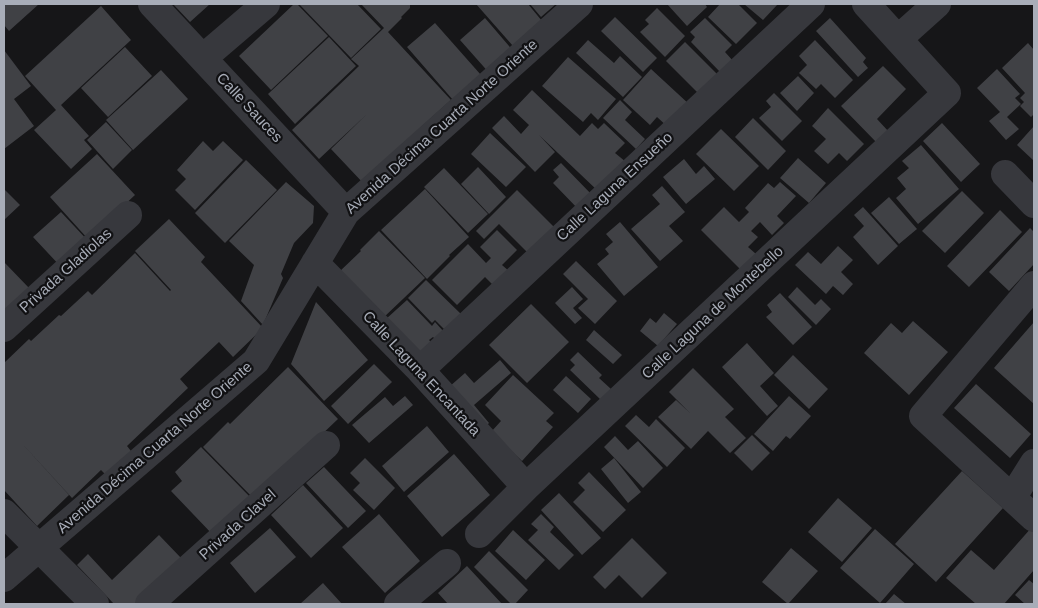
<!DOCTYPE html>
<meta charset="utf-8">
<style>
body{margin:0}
#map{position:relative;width:1038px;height:608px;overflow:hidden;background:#161618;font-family:Arial,sans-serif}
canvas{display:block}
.frame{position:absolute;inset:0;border:5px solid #a8adb8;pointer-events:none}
</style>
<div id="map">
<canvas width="1038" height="608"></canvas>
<div class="frame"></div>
</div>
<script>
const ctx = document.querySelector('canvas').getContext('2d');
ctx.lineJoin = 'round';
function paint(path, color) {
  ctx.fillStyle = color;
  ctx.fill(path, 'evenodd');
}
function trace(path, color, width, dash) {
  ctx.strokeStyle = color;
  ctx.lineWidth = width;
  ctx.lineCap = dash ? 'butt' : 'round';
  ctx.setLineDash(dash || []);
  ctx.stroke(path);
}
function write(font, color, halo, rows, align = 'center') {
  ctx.font = font + ' Arial,sans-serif';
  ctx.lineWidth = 4.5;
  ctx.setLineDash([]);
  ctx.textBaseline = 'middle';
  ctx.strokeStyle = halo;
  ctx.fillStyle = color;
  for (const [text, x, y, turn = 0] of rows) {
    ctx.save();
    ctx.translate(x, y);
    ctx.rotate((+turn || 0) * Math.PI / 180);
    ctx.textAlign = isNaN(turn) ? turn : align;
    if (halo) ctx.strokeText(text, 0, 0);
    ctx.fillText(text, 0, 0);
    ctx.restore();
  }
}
const building = new Path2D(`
 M4 4H39L9 31 4 25Z
 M173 4H210L190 22Z
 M294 4H297L328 36 271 90 239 56Z
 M299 4H357L381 29 351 58Z
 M361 4H410V8L401 17 402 18 388 32 451 100 418 130 365 185 331 149 366 115 319 159 292 130 359 66 351 59 384 28Z
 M476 4H528L542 21 513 46Z
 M530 4H556L541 17Z
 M667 4H705L707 7 687 26Z
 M720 4H738L757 23 736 44 708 17Z
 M744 4H778L763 20Z
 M101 6 131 40 61 105 89 136 84 140 92 149 71 169 34 130 56 110 25 76Z
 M657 8 685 36 665 57 640 32 649 24 645 20Z
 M615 17 657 58 643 72 601 31Z
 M485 18 515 53 491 75 460 40Z
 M705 18 732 45 725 52 734 62 722 74 691 42 695 37 690 32Z
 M830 18 866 58 863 62 868 68 858 77 816 31Z
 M435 23 481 75 453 100 407 47Z
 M329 37 356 66 295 124 268 94Z
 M588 40 614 63 620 56 642 77 623 97 576 53Z
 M815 40 853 80 835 98 821 84 816 89 799 73 807 65 799 56Z
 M685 42 717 74 698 93 666 61Z
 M1028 43 1034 50V114L1031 117 1020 106 1024 102 1020 98 1025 93 1002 68Z
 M125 47 152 76 108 117 81 88Z
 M4 50 31 86 14 99 34 126 4 149Z
 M568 57 616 99 598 120 591 113 583 122 542 86Z
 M883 66 906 89 877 119 889 132 877 143 841 106Z
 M651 69 690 105 669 128 657 117 650 125 623 100Z
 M997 69 1020 94 1015 98 1021 104 1007 117 1019 129 1006 140 989 121 1000 112 977 88Z
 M161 70 188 99 133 150 106 120Z
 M798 76 814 93 797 111 780 93Z
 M532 90 580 136 592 123 598 129 604 123 625 143 615 153 626 162 598 191 539 135 555 152 535 172 492 128 504 116 521 134 529 125 513 110Z
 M774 93 802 121 782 141 759 118 771 107 766 101Z
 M620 100 632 112 625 120 645 139 636 149 603 118Z
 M828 108 864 144 847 161 839 153 828 164 814 151 826 139 812 126Z
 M753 118 786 151 768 170 735 137Z
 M106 122 132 150 113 169 87 140Z
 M942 123 980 164 961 182 923 141Z
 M1034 126V161L1017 145Z
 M721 129 759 166 734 191 696 154Z
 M490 133 526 167 506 187 471 154Z
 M203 141 213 151 223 141 243 160 195 210 175 190 186 179 177 170Z
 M921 145 959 189 918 224 896 198 906 189 897 178 909 168 902 161Z
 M97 154 135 195 88 239 50 197Z
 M798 158 826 183 809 203 780 178Z
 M684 159 696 174 704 166 715 179 686 204 663 177Z
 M246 160 277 190 225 243 195 213Z
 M561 163 594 197 580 211 553 183 559 177 553 170Z
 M478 167 506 197 489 214 461 184Z
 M444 168 488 214 468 233 424 187Z
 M286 182 314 206 313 223 294 243 281 274 283 278 263 325 241 301 254 265 229 241Z
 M780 182 796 196 777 216 784 223 772 235 760 222 751 231 758 237 748 247 756 254 741 270 701 230 724 207 739 222 749 212 745 208 768 183 774 188Z
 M662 186 685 212 669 226 683 241 660 261 631 229 660 204 652 195Z
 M4 189 20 205 4 220Z
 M425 189 469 237 449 255 450 256 427 279 381 230Z
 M517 190 557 230 531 256 499 224 484 239 476 231Z
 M962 191 984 213 945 253 922 231Z
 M889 197 917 229 899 244 871 213Z
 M863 207 898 246 878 265 853 237 864 226 854 215Z
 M1000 210 1022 232 969 287 947 266Z
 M61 212 90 243 62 268 33 237Z
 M169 219 205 257 201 262 263 328 233 357 219 342 180 379 188 388 127 446 131 451 106 475 101 470 72 498 17 438 69 495 37 526 4 490V363L29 339 31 341 59 315 61 316 88 291 92 295 135 253 170 291 171 290 135 251Z
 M620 222 658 267 624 296 597 264 609 254 605 249 613 242 606 234Z
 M1030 228 1034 232V264L1009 291 989 272Z
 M497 230 517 250 502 265 510 272 495 287 485 277 457 305 432 280 468 244 486 263 491 258 480 247Z
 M379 231 425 278 382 319 338 273 361 251 360 250Z
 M838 246 853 260 841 272 853 284 843 295 833 286 826 294 795 265 808 252 821 264Z
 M576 261 617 301 595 324 578 308 588 299 563 274Z
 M4 262 30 289 4 314Z
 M426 280 462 315 446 331 435 320 432 323 408 298Z
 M572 287 583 299 573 308 582 318 575 324 555 303Z
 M797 287 815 305 821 299 831 309 816 325 788 297Z
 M780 293 812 327 793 345 766 317 772 312 767 305Z
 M407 300 432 326 435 322 444 332 436 340 433 337 429 340 433 344 421 355 386 319Z
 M316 302 368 360 324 401 291 364Z
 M531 304 569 342 527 383 489 345Z
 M664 313 677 324 658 346 640 331 650 318 656 323Z
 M913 321 948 352 909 395 864 353 891 323 902 333Z
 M1034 322V404L994 368Z
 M594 330 622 355 613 364 586 340Z
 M747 343 774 373 760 386 778 406 767 416 722 367Z
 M578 352 602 375 599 378 611 389 601 400 570 370 575 365 570 360Z
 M793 355 828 389 809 409 774 375Z
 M500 360 511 373 474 405 489 423 485 427 449 387 465 373 474 383Z
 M374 364 392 382 348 424 331 406Z
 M288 367 338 419 254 499 203 447 228 422 230 424Z
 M693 368 734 409 725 417 746 438 730 453 708 431 691 449 658 417 676 400 690 413 669 392Z
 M513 375 554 413 546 421 553 427 522 461 491 432 501 421 485 405Z
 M566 376 591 399 578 413 553 390Z
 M976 384 1031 434 1010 458 954 408Z
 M405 396 413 405 369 443 352 425 385 397 393 406Z
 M789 396 811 416 790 439 786 436 773 451 754 434Z
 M636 415 649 427 656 419 685 448 667 467 625 426Z
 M427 426 449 452 404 492 382 466Z
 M752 435 770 453 752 471 734 453Z
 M615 436 628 450 638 441 663 468 643 488 604 447Z
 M201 447 252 499 214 536 171 491 182 481 175 472Z
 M454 454 490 495 442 537 407 496Z
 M365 458 395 488 374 510 353 490 360 483 350 473Z
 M614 458 641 492 628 503 601 469Z
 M324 467 366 511 348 528 306 483Z
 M962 471 1003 508 936 582 895 544Z
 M589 472 626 510 603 532 573 502 585 490 578 483Z
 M303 485 343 528 311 558 271 515Z
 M559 493 601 538 582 555 541 510Z
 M838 498 872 528 842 562 808 532Z
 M379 514 420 561 385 593 342 547Z
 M541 514 554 527 550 532 574 555 559 570 528 540 538 530 531 524Z
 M1032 527 1034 529V570L1004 604H976L946 578 971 550 994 570Z
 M270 528 296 557 255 593 230 563Z
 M875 529 914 564 880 603 840 568Z
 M513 530 545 560 526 580 495 551Z
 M159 535 182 559 135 604H114L77 565 88 554 112 580Z
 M632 538 667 573 642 598 619 575 605 589 593 577Z
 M791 548 818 571 788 604 762 582Z
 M489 551 528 590 515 604H511L474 567Z
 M467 566 502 604H448L438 593Z
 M1029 580 1034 584V604H1025L1015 595Z
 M323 583 342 604H300Z
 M894 594 906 604H885Z`);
const minor = new Path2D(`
 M152 4 346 212
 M898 39 937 4
 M203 58 266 4
 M1005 174 1034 204
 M315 263 420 370 526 487
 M1034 285 923 416 1034 518
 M4 328 128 215
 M420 370 811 4
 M1012 498 1034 463
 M4 513 95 604
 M479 534 526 487 947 93 866 4
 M4 578 256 361 346 212 579 4
 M149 604 326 445
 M398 604 447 563`);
const streetNames = [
 ["Calle Sauces",249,108,47],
 ["Avenida Décima Cuarta Norte Oriente",442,127,-42],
 ["Calle Laguna Ensueño",615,187,-43],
 ["Privada Gladiolas",66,271,-42],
 ["Calle Laguna de Montebello",713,313,-43],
 ["Calle Laguna Encantada",421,374,47],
 ["Avenida Décima Cuarta Norte Oriente",155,448,-41],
 ["Privada Clavel",238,525,-42]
];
paint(building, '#404145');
trace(minor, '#37383d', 28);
write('15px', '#a8adb8', '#111113', streetNames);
</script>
